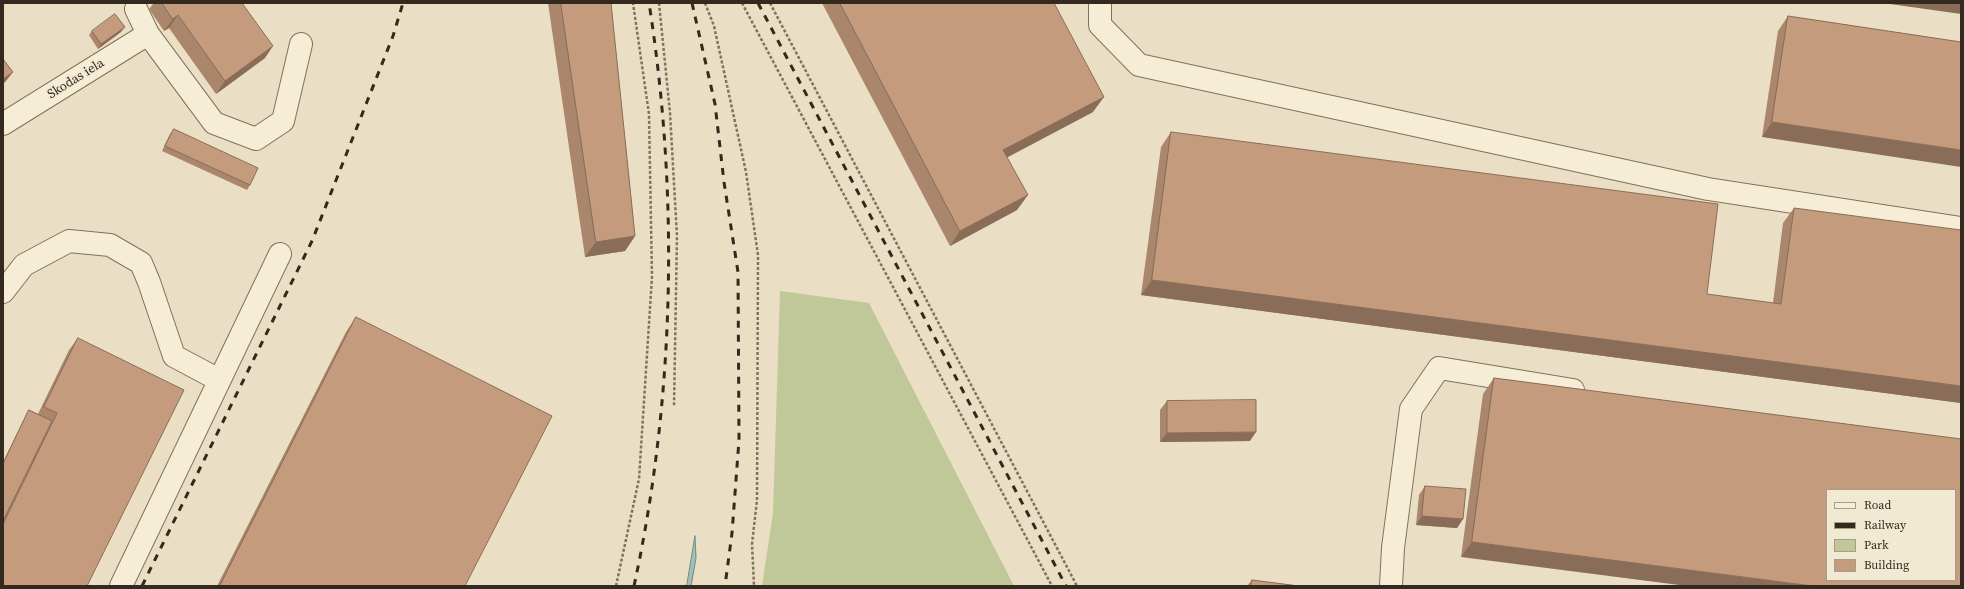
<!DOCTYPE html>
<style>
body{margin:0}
#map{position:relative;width:1964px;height:589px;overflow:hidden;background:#eadfc4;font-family:"Source Serif 4",serif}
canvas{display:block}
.frame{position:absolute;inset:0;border:4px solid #34291f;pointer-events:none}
.legend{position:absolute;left:1826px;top:489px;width:130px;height:92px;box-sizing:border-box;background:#f2e9d3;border:1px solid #a69c8b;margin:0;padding:5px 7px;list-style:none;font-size:12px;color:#34291f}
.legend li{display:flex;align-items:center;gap:8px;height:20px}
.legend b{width:20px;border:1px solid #a69c8b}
</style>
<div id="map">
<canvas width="1964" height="589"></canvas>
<div class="frame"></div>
<ul class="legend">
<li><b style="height:5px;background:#f5edd6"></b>Road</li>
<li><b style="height:5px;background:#34291f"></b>Railway</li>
<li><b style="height:11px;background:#c0c799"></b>Park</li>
<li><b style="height:11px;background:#c49c7d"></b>Building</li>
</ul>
</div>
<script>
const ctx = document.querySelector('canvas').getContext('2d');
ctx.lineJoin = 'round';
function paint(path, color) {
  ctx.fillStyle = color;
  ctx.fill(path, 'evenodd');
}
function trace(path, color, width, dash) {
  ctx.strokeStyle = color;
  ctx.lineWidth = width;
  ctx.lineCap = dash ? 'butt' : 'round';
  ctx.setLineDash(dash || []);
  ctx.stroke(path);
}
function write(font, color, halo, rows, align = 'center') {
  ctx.font = font + ' "Source Serif 4",serif';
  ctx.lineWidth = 3.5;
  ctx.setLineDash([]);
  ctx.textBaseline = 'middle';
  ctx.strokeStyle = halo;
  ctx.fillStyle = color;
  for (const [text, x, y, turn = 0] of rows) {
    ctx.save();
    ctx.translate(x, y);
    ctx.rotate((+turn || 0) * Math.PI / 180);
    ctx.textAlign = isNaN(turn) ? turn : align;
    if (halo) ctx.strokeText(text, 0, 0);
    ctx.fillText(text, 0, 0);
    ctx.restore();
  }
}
const green = new Path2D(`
 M780 291 869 303 1014 586H762L773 513Z`);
const water = new Path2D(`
 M695 536 696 558 691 586H687Z`);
const path = new Path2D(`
 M659 3 670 113 677 236 674 407
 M705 3 714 26 746 172 758 255 757 500 752 544 754 586
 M742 3 1052 586
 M770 3 1077 586
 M616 586 639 479 652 277 649 114 633 3`);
const minor = new Path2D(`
 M1100 3V25L1139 65 1708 189 1961 228
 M136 9 148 34 214 123 256 139 283 121 301 44
 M3 124 148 34
 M3 292 24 265 69 241 110 245 141 263 149 282 174 356 219 380
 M121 586 280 254
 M1391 586 1393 548 1411 409 1439 368 1573 390`);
const rail = new Path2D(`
 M692 3 715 104 724 182 738 272 739 440 732 533 725 586
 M758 3 1066 586
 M142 586 312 241 393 36 403 3
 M634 586C675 397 679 194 649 3`);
const wall = new Path2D(`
 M154 3H242L265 58 216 94 169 28 164 31 149 9Z
 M548 3H611L635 236 625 251 585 257Z
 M822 3H1054L1093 112 1007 157 1017 210 950 246Z
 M1788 16 1961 42 1762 137 1778 31Z
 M92 31 121 32 98 49 89 35Z
 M174 129 250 185 247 190 162 151 170 134Z
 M1171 132 1707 294 1773 303 1783 223 1794 208 1961 403 1141 295 1161 147Z
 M356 317 465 586H217L346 332Z
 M78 338 87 586H3V462L26 415 29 410 38 414 69 350Z
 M1494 378 1961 439 1461 557 1483 394Z
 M1167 401 1250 441 1160 442V410Z
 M1425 486 1463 519 1457 528 1416 525 1419 495Z
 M1252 580 1299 586H1247Z`);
const shadedWall = new Path2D(`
 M1883 3H1961V14Z
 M178 15 169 28 164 31 173 19Z
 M125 27 121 32 98 49 101 44Z
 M273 46 265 58 216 94 225 81Z
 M13 72 6 81 3 84V79Z
 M1104 97 1093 112 993 165 1003 150Z
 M1772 122 1961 150V167L1762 137Z
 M1028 195 1017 210 950 246 960 231Z
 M635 236 625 251 585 257 596 242Z
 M1152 280 1961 386V403L1141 295Z
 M1256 432 1250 441 1160 442 1167 433Z
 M1422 516 1463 519 1457 528 1416 525Z
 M1472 542 1813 586H1687L1461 557Z`);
const building = new Path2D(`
 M162 3H242L273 46 225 81 178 15 173 19Z
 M561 3H611L635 236 596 242Z
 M840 3H1054L1104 97 1003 150 1028 195 960 231Z
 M115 14 125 27 101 44 92 31Z
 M1788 16 1961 42V150L1772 122Z
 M3 59 13 72 3 79Z
 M174 129 258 168 250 185 165 146Z
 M1171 132 1718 204 1707 294 1781 304 1794 208 1961 230V386L1152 280Z
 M356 317 552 416 465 586H220Z
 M78 338 184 390 87 586H3V524L57 413 44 407Z
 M1494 378 1961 439V586H1813L1472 542ZM1827 490H1955V580H1827Z
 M1256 400V432L1167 433V401Z
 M29 410 52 421 3 521V464Z
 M1425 486 1466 489 1463 519 1422 516Z
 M1252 580 1299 586H1251Z`);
const streetNames = [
 ["Skodas iela",76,79,-32]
];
paint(green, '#c0c799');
paint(water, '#a5bdb7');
trace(water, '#6d8a84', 1);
trace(minor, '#82715c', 24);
trace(path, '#82715c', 2.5, [3, 2]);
trace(minor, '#f5edd6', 22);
trace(rail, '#34291f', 3, [7, 7]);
paint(wall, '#a9866c');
paint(shadedWall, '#896d58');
paint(building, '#c49c7d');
trace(building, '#896d58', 1);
write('13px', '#34291f', '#f2e9d3', streetNames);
</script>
